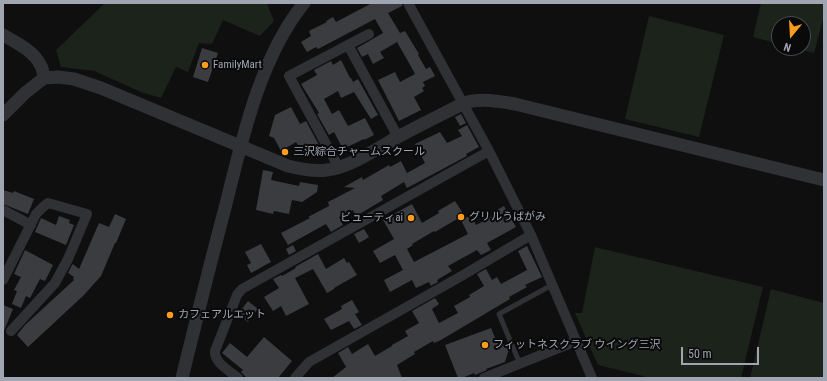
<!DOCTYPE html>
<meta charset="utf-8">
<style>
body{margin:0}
#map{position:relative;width:827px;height:381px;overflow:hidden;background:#0f0f10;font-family:"Roboto Condensed",sans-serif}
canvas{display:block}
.frame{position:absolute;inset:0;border:4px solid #9fa6b2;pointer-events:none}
.north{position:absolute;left:771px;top:16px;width:40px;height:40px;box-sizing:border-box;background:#0a0a0b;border:1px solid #46484e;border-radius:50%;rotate:198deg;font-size:11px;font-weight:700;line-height:16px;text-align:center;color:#9fa6b2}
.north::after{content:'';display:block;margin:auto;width:14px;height:18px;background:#fa9d1d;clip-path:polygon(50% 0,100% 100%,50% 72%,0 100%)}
.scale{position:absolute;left:681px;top:347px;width:78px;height:18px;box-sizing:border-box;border:2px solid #9fa6b2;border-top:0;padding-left:5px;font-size:12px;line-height:14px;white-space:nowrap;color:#9fa6b2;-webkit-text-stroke:3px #0a0a0b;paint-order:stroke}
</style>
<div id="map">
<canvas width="827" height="381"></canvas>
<div class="frame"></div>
<div class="north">N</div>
<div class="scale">50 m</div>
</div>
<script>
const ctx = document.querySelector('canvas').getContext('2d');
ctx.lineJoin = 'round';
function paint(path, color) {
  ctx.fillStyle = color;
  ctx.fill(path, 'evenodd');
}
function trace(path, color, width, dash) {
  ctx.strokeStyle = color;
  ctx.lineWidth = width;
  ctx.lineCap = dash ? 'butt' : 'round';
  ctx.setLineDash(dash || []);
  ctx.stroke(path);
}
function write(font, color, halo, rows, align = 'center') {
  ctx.font = font + ' "Roboto Condensed","Noto Sans JP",sans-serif';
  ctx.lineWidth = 4;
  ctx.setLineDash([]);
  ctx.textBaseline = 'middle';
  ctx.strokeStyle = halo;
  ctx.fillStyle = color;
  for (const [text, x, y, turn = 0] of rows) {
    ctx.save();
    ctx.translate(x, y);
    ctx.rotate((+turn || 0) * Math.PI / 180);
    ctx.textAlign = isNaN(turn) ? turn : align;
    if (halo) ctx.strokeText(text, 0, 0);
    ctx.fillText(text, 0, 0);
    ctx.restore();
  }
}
const green = new Path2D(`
 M105 3H267L274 21 260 36 223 20 212 44 199 43 188 72 176 67 161 98 141 92 94 71 61 67 56 50Z
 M761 3H824V16L814 53 794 48H803V24H779V44L753 37Z
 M649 16 724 35 699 137 625 119Z
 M595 247 763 287 741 378H651L598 365 575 313H582Z
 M771 289 824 303V378H750Z`);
const building = new Path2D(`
 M372 3H402V6L388 13 400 33 405 31 419 54 418 55 426 69 430 67 435 76 423 82 425 86 422 88 424 91 414 97 421 110 399 121 378 80 395 72 400 82 415 74 409 63 397 42 380 52 384 58 373 64 368 54 362 57 357 48 383 33 375 19 318 49 316 47 307 52 301 42 311 36 309 31 327 22 326 21 333 17 336 22Z
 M202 48 218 53 208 82 193 77Z
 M341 60 350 78H351L353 82 358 79 378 115 371 119 354 92 341 98 338 91 324 99 332 114 339 110 348 126 365 118 374 135 364 140V139L343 149 334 132 329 135 317 114 319 113 301 84 317 75 314 70 331 61 333 65Z
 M291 107 300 124 306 121 320 147 305 156 296 142 281 151 274 138 269 136 275 115Z
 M461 114 466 123 460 126 455 117Z
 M467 125 479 147 466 154 467 156 407 188 404 182 381 196 383 200 356 216 353 210 339 217 343 225 331 232 326 224 288 245 281 233 310 218 308 217 329 206 328 202 355 188 344 187 362 177 363 180 389 165 390 167 401 161 407 173 425 163 415 144 440 132 447 143 462 136 458 130Z
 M263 170 273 172 271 180 299 186 300 182 318 185 317 192 302 202 292 200 289 214 274 211 273 214 256 210Z
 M3 190 13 193 14 191 34 199 28 214 3 204Z
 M455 201 464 215 435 232 434 231 412 244 413 245 407 249 414 262 468 234 461 220 471 215 476 225 495 215 493 212 504 206 516 227 487 243 491 250 481 255 477 250 448 266 452 271 437 280 438 282 432 285 431 286 429 282 416 288 412 280 390 292 384 280 403 270 395 255 380 263 373 251 394 239 383 220 412 204 422 223 439 213 438 211Z
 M115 214 126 219 116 243H115L101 276 84 295 28 347 17 335 25 325 74 280 73 279 74 277 68 273 72 265 73 264 79 269 99 223 109 227Z
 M59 216 70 220 69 223 74 225 66 245 35 232 41 218 56 225Z
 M364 229 369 237 359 243 354 234Z
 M261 244 271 262 251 273 247 265 251 263 245 252Z
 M293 245 296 251 289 255 286 249Z
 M527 246 542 277 525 285 527 287 509 297 510 299 488 312 441 340 434 343 433 341 414 352 415 354 397 365 402 378H332L346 367 338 353 348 347 352 354 368 344 375 356 392 346V345L408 336 405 331 419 323 412 311 435 298 439 304 432 309 439 323 458 313 454 306 470 297 469 295 484 286 477 274 486 269 492 280 497 277 501 284 527 270 518 251Z
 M25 250 53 265 45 281 40 279 30 298 26 296 21 308 12 304 17 291 14 290 21 277 14 274Z
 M318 254 326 269 344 258 347 263 349 262 357 275 334 288V289L327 293 313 269 295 278 309 304 286 316 281 306 273 311 264 297 279 288 273 279 281 275 282 276 296 268 295 267Z
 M352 300 359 312 355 314 362 325 354 329 349 321 331 330 324 319 342 309 341 306Z
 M248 301 258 309 248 322 238 314Z
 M3 305 13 309 3 333Z
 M491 328 497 343 507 345 509 349 505 362 486 369 487 370 475 375 474 373 462 378H458L445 345Z
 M264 337 292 361 278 378H247L241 372 243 370 222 353 230 343 247 357Z`);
const service = new Path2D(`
 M520 364 499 314 552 285`);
const minor = new Path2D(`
 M408 3 489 151 531 235 592 378
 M348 45 398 137
 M339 168 289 76 369 34
 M3 210 31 225
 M3 280 36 214 43 207 48 203 87 214 68 259 55 283 11 331
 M238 378C230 371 214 363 215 351L237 295 242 289 489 151
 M295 378 309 362 458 278 531 235
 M484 378 576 341`);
const tertiary = new Path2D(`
 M3 35C17 43 34 51 41 66 43 69 43 74 44 78
 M3 115 25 93 44 78 58 77 74 79 101 88 288 166C300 169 314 172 327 170 348 168 377 149 396 138 418 126 441 115 464 103 480 98 498 101 515 104L824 180
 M182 378C196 321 210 264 225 208 242 140 259 59 304 3`);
const markers = [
 [205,65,4,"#fa9d1d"],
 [285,152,4,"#fa9d1d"],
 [461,217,4,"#fa9d1d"],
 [411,218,4,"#fa9d1d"],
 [170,315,4,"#fa9d1d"],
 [485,345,4,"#fa9d1d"]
];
const poiNames = [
 ["FamilyMart",213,65],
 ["三沢綜合チャームスクール",293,152],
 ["グリルうばがみ",469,217],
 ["ビューティai",403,218,"right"],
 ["カフェアルエット",178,315],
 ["フィットネスクラブ ウイング三沢",493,345]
];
paint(green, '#1b231b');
paint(building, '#3b3c40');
trace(service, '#303135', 5);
trace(minor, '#303135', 10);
trace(tertiary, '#303135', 13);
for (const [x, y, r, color] of markers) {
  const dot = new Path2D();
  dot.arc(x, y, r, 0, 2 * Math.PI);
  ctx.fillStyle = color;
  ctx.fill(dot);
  trace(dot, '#0a0a0b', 1.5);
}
write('11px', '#9fa6b2', '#0a0a0b', poiNames, 'left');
</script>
